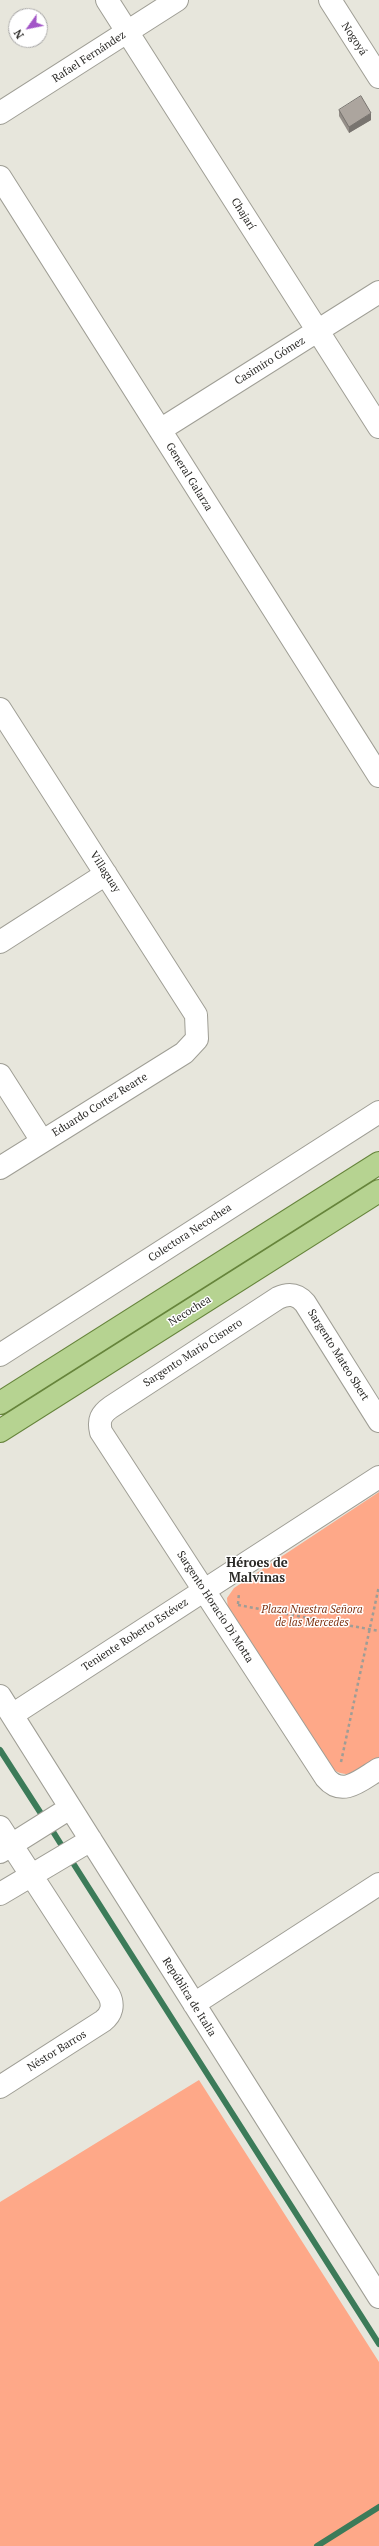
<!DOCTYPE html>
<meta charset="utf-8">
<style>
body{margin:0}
#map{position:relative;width:379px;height:2546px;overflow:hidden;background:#e7e6dc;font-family:"PT Serif",serif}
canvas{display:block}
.north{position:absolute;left:8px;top:8px;width:40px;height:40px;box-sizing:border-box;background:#fff;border:1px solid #aaa9a8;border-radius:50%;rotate:237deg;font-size:11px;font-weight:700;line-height:16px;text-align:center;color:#2a2926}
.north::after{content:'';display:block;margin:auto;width:14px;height:18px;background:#a255c7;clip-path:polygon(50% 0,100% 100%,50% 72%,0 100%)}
</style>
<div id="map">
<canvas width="379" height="2546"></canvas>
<div class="north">N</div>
</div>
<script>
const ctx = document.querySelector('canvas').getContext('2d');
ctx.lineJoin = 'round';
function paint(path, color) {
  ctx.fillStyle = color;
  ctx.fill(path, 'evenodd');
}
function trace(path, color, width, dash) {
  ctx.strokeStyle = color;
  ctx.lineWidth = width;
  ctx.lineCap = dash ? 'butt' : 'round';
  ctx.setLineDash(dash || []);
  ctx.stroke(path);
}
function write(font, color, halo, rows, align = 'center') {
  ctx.font = font + ' "PT Serif",serif';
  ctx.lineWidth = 3;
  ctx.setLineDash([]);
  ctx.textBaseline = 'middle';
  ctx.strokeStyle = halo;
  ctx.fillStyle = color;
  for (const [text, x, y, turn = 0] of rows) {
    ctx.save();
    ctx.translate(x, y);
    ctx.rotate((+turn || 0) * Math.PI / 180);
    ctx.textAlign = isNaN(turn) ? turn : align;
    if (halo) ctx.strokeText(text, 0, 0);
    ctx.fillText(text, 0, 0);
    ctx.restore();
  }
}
const green = new Path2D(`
 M379 1492V1757C365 1766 349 1782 333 1769L228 1610 227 1598 234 1588Z
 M199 2080 379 2362V2546H0V2202Z`);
const stream = new Path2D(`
 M0 1750 40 1812
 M52 1830 62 1846
 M73 1863 379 2344
 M317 2546 379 2507`);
const path = new Path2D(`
 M238 1604 239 1593
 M238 1605 379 1631
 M341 1762 379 1586`);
const minor = new Path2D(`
 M107 0 379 427
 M330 0 379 77
 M0 113 177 0
 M0 177 379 776
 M160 430 379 292
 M0 709 196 1015 197 1039 184 1053 0 1168
 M0 942 106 874
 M0 1075 42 1141
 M0 1355 379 1112
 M379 1421 305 1303C297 1294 289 1293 278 1298L111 1407C101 1414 98 1420 101 1432L326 1778C343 1798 362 1779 379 1769
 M0 1696 379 2297
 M12 1715 379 1477
 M0 1827 109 1995C114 2005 112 2014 103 2021L0 2087
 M0 1852 70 1808
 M0 1894 91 1840
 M194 2004 379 1884`);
const major = new Path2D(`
 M0 1403 379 1163
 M0 1431 379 1191`);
const wall = new Path2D(`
 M339 110 371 120 349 133 339 116Z`);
const shadedWall = new Path2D(`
 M371 113V120L349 133V127Z`);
const building = new Path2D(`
 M361 96 371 113 349 127 339 110Z`);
const streetNames = [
 ["Nogoyá",354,39,57],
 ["Rafael Fernández",89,57,-33],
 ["Chajarí",243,214,58],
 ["Casimiro Gómez",270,361,-32],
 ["General Galarza",189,477,58],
 ["Villaguay",105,872,57],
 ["Eduardo Cortez Rearte",100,1105,-32],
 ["Colectora Necochea",190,1233,-33],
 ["Necochea",190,1311,-32],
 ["Sargento Mario Cisnero",193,1353,-33],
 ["Sargento Mateo Sbert",338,1355,58],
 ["Sargento Horacio Di Motta",215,1607,57],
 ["Teniente Roberto Estévez",135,1635,-33],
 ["República de Italia",189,1997,58],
 ["Néstor Barros",57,2051,-32]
];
const parkNames = [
 ["Plaza Nuestra Señora",312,1610],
 ["de las Mercedes",312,1623]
];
const quarterNames = [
 ["Héroes de",257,1563],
 ["Malvinas",257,1578]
];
paint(green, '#fea888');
trace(stream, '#3c7b59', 6);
trace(minor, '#9f9e95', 24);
trace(major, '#66843b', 24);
trace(path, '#9e9d96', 2.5, [3, 3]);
trace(minor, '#fff', 22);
trace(major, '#b6d391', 22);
paint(wall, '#948e88');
paint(shadedWall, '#78746f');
paint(building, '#aca59e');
trace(building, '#78746f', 1);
write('11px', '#2a2926', '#fff', streetNames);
write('italic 11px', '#813413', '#fff', parkNames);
write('bold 13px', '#2a2926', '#fff', quarterNames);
</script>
